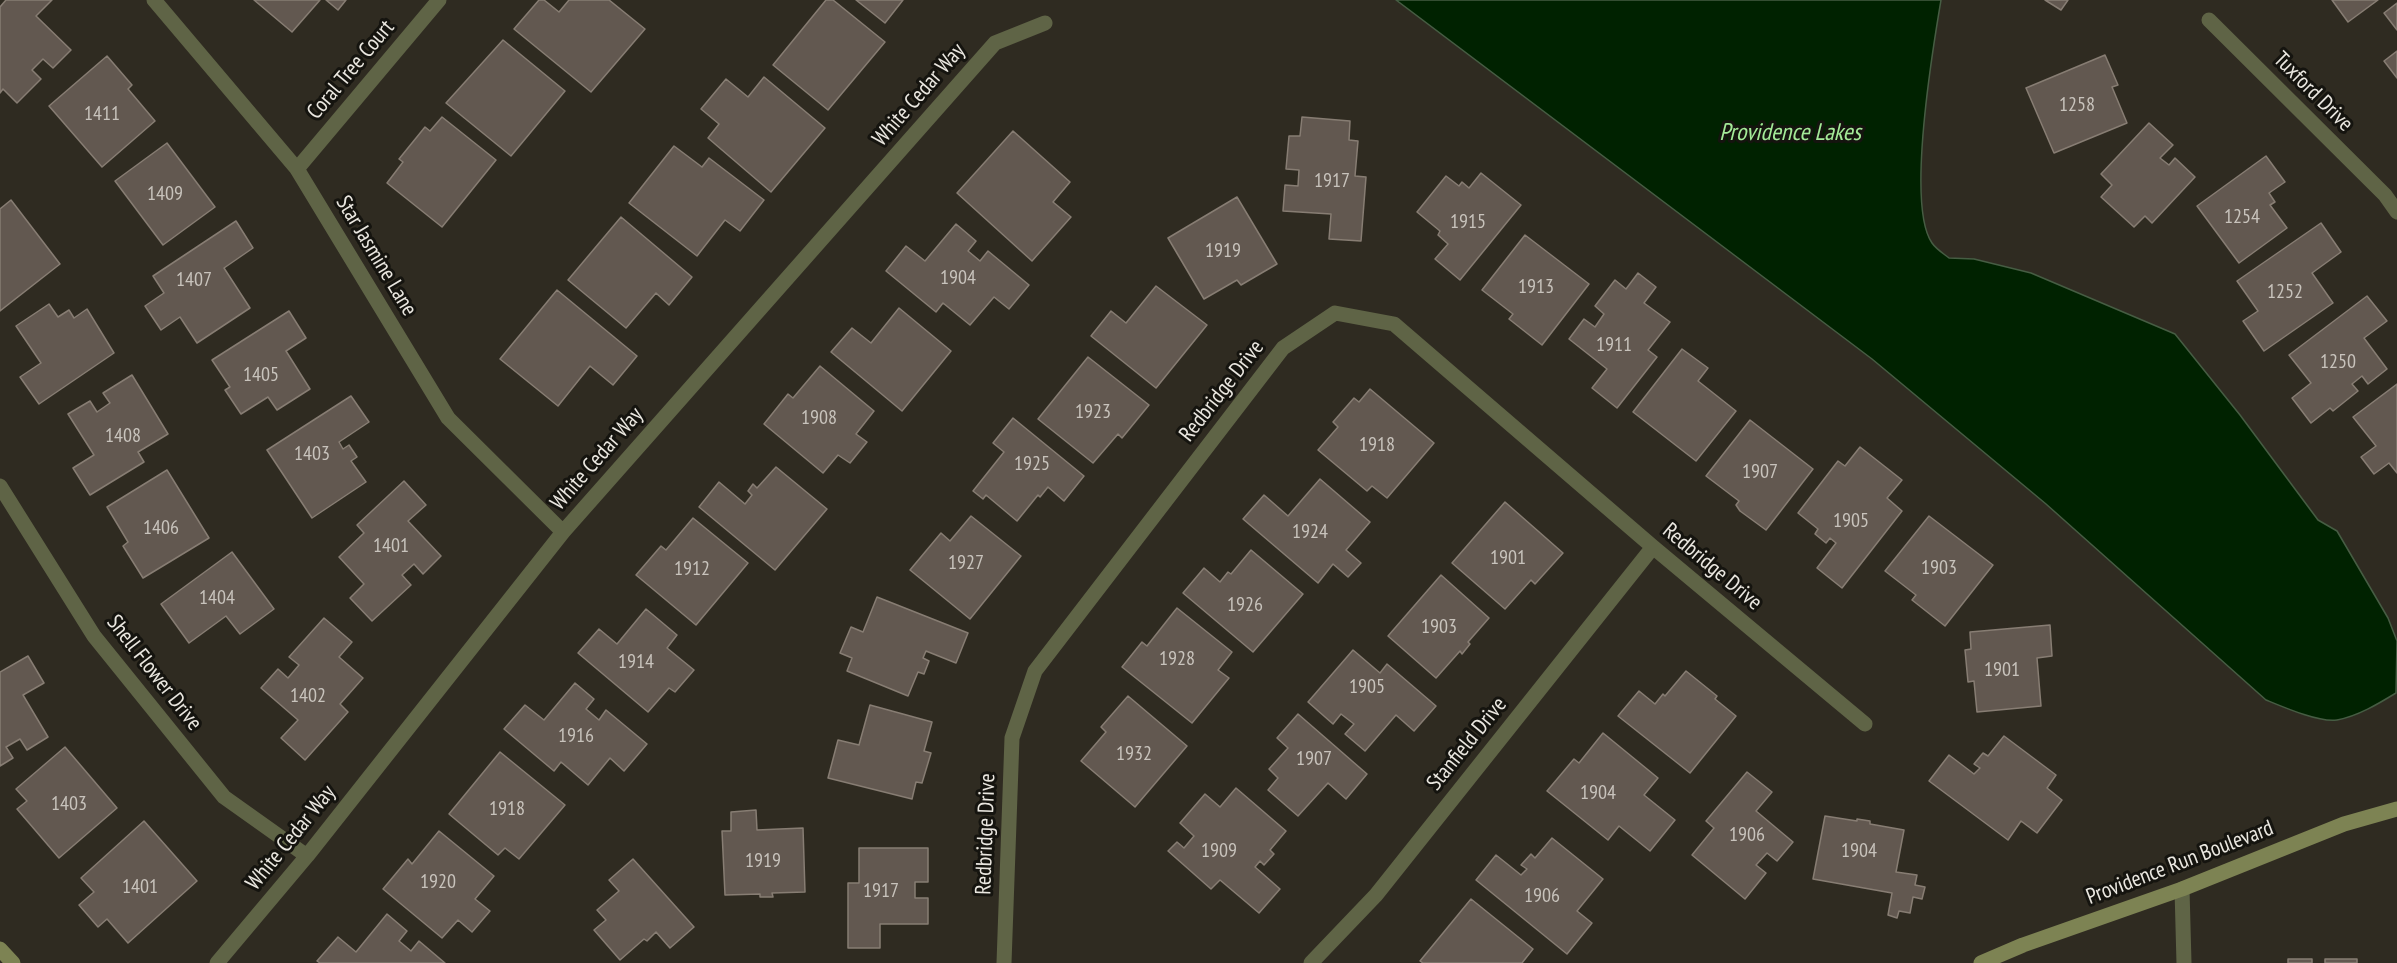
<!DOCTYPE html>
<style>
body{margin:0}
canvas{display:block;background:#2f2b21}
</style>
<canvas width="2397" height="963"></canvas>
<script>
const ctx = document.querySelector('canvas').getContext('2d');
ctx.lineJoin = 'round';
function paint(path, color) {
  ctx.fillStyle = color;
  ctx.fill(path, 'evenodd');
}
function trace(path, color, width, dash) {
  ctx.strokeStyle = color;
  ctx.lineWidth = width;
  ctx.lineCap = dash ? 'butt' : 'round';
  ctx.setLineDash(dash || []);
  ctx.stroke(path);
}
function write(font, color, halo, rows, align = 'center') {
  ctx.font = font + ' "PT Sans Narrow",sans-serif';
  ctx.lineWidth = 6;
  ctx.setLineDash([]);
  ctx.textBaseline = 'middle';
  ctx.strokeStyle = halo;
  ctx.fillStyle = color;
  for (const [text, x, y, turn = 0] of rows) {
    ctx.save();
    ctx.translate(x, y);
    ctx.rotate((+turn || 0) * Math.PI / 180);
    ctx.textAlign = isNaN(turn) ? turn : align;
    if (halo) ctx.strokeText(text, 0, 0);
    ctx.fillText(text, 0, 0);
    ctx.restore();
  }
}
const water = new Path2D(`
 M1396 0H1941C1933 47 1906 206 1932 243 1936 249 1944 254 1949 258L1974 259 2031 273 2175 334 2240 415 2318 520 2337 531 2388 618 2397 641 2396 693C2378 704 2358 716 2337 720 2320 723 2283 707 2266 700L2046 504 1872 359Z`);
const building = new Path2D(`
 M52 0 36 16 71 50 53 68 43 59 32 70 41 79 17 103 3 89 0 93V7L6 0Z
 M254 0H320L292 32Z
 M326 0H346L338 10Z
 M539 0H544L559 12 569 0H609L645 29 591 92 514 29Z
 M826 0H833L885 42 828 110 773 65Z
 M856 0H903L885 23Z
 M2045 0H2068L2061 10Z
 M2332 0H2378L2348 22Z
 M2397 3V30L2384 13Z
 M503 40 565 91 511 156 446 103Z
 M2397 51V78L2384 61Z
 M2105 55 2118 85 2112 87 2127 123 2054 153 2026 88Z
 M107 56 132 85 128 89 155 121 102 167 49 106Z
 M764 77 825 128 771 192 708 138 719 124 701 109 726 79 748 97Z
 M442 117 496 160 442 227 387 183 403 162 399 159 425 127 430 131Z
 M1302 117 1350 121 1349 140 1358 141 1355 176 1366 177 1361 241 1329 239 1331 214 1283 211 1285 185 1298 186 1299 170 1286 169 1289 136H1300Z
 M2149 123 2173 145 2160 158 2169 165 2175 158 2195 177 2152 223 2145 216 2134 227 2101 197 2112 185 2101 174Z
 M1013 131 1070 182 1053 202 1071 217 1032 261 957 193Z
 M167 143 215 207 163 245 115 181Z
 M674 146 702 167 709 158 764 200 740 231 725 220 697 256 629 203Z
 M2266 156 2285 182 2269 193 2275 202 2270 205 2287 228 2239 263 2197 206Z
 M1481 173 1521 205 1460 280 1435 259 1448 244 1438 235 1440 231 1417 212 1446 176 1459 186 1462 182 1469 188Z
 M1237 197 1277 264 1241 285 1237 280 1204 299 1168 238Z
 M11 200 60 264 0 311V209Z
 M621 217 692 277 669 305 656 293 626 328 568 280Z
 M236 221 253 248 224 268 250 308 197 343 180 317 161 330 145 306 164 293 153 276Z
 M2321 223 2341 252 2312 273 2333 303 2264 351 2243 321 2258 311 2237 281Z
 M956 224 976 241 968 251 980 261 988 251 1029 285 1009 309 994 297 970 325 943 303 936 312 886 271 906 246 925 261Z
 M1525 235 1589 284 1542 345 1509 319 1513 314 1482 290Z
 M1638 273 1656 287 1644 303 1670 322 1648 350 1657 357 1617 408 1592 388 1607 369 1569 339 1584 319 1595 327 1604 314 1595 306 1615 280 1626 289Z
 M1156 286 1207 325 1156 388 1091 336 1111 311 1126 323Z
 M557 290 637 356 613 385 590 366 558 406 500 359Z
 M2367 296 2387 321 2364 338 2387 369 2368 384 2362 376 2352 384 2358 391 2333 411 2330 408 2311 423 2292 398 2311 383 2289 355Z
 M49 304 58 317 69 310 74 318 87 309 114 353 39 404 20 377 41 363 16 326Z
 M899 308 951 351 902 411 831 352 852 328 871 343Z
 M289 311 306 338 286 351 310 389 277 410 268 397 241 414 225 390 230 387 212 360Z
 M1682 349 1708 368 1698 381 1736 411 1696 461 1633 412Z
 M1088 357 1149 405 1122 438 1118 434 1093 463 1038 419Z
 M820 366 874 411 856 434 867 442 850 463 838 455 823 473 764 424 788 394 793 398Z
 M132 375 168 434 138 452 144 462 90 495 73 468 94 455 68 414 90 401 97 412 110 403 103 393Z
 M2397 384V473L2389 463 2374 474 2361 457 2376 446 2353 417Z
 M1370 389 1434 443 1387 498 1372 486 1367 491 1318 450 1338 427 1333 422 1354 398 1359 402Z
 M351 396 369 422 339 442 343 449 349 445 357 457 351 461 366 482 312 518 267 450Z
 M1013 418 1084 476 1064 501 1048 487 1040 497 1038 495 1017 521 986 495 983 499 973 491 1004 452 993 443Z
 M1750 420 1813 469 1766 530 1740 511 1736 505 1739 501 1706 476Z
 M1860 447 1902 480 1887 498 1902 511 1842 588 1817 568 1836 543 1830 538 1826 543 1815 534 1818 529 1798 513 1838 461 1845 466Z
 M776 467 827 509 775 570 699 507 719 482 745 504 752 495 748 491 753 484 757 488Z
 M167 470 209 538 143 578 123 546 128 542 107 507Z
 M1320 479 1370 522 1346 550 1361 563 1348 577 1333 564 1318 583 1243 519 1264 495 1288 516Z
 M404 481 426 505 408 521 441 556 423 574 414 564 402 575 411 585 372 621 350 598 364 584 339 557 364 533 357 525Z
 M1505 502 1563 553 1535 584 1531 580 1505 609 1452 563Z
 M971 516 1021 556 970 619 910 570 941 533 950 541Z
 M1929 516 1993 565 1945 626 1912 600 1916 595 1885 571Z
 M693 518 748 563 696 625 636 575 661 546 666 550Z
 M1251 550 1303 594 1253 652 1183 593 1204 568 1220 582 1228 572 1231 574Z
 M232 552 274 609 240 634 226 616 189 643 161 604Z
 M1441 575 1489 618 1468 642 1470 644 1462 654 1460 651 1436 678 1388 636Z
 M877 597 968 633 956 663 926 651 923 658 929 661 924 674 918 672 908 696 847 671 852 658 840 653 851 627 863 632Z
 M1177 608 1232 652 1218 670 1229 678 1192 723 1122 667 1142 642 1147 646Z
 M646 609 677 635 667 648 694 670 675 692 669 688 648 712 578 653 599 629 617 644Z
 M324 618 352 642 339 657 363 678 340 704 348 712 305 760 281 738 298 720 261 688 278 669 288 678 299 665 289 657Z
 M2050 625 2052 656 2037 658 2041 706 1977 712 1974 681 1968 682 1965 650 1971 649 1970 632Z
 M1353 650 1380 673 1387 664 1436 706 1414 731 1396 715 1365 751 1345 734 1354 724 1341 714 1333 724 1308 702Z
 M28 656 44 683 23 695 48 737 27 750 20 739 6 747 13 758 0 766V672Z
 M1686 671 1717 696 1715 699 1736 716 1690 773 1618 716 1639 691 1655 704 1663 694 1665 696Z
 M575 683 594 699 586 709 599 720 606 710 647 744 624 771 610 758 588 785 561 762 554 771 504 729 525 705 544 720Z
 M1128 696 1187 746 1135 807 1081 761 1106 732 1101 727Z
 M870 705 932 722 924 751 931 753 922 783 916 782 912 799 828 778 838 740 859 745Z
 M1298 714 1367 774 1346 799 1328 783 1298 816 1268 790 1278 778 1269 769 1288 748 1277 738Z
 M1603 733 1658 778 1644 795 1675 820 1650 851 1619 826 1608 840 1547 791 1574 759 1579 763Z
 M2004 736 2056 775 2047 788 2062 800 2037 833 2021 821 2008 840 1929 781 1949 755 1974 774 1980 768 1974 764 1983 753 1988 756Z
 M65 747 117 808 59 858 17 809 27 801 16 789Z
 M500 752 565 805 519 859 505 848 498 855 449 814Z
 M1747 772 1772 792 1756 811 1793 842 1777 861 1767 853 1756 865 1766 873 1745 899 1692 855 1714 828 1706 821Z
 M1236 788 1286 831 1270 850 1274 854 1264 865 1260 861 1255 867 1280 889 1259 913 1220 880 1211 889 1168 851 1177 842 1184 848 1194 836 1180 823 1205 794 1220 807Z
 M756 810 757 830 803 828 805 892 772 893 773 897H760V894L725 895 722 831H731V812Z
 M1825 816 1857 821V819L1870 821V824L1904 830 1896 872 1917 875 1915 885 1925 887 1922 899 1913 897 1910 913 1899 911 1897 918 1888 915 1892 893 1813 879Z
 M144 821 197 881 128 943 107 919 98 927 79 905 94 892 81 878Z
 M439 831 494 876 475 899 490 911 472 932 458 920 442 938 383 889 408 859 412 864Z
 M1552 838 1603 879 1577 911 1592 923 1567 954 1476 880 1496 855 1521 875 1527 869 1521 865 1531 854 1535 858Z
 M859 848H928V882H915V898H928V924H880V948H848V883H859Z
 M633 859 694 927 670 948 656 932 647 941 644 939 620 960 594 930 606 920 597 910 619 891 609 880Z
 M1471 899 1533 949 1522 963H1423L1420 961Z
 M387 914 407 931 399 941 411 951 419 941 445 963H320L317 961 338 937 356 952Z
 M2288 959H2312V963H2288Z
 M2325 959H2357V963H2325Z`);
const street = new Path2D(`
 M154 0 297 169 448 418 563 532
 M2209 20 2385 195 2397 212
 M297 169 439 0
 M0 486 94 636 224 797 307 856
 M2182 889 2184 963
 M217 963 307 856 563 532 995 43 1045 23
 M1004 963 1012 738 1035 671 1283 348 1335 313 1394 324 1653 547 1865 724
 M1311 963 1376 895 1653 547`);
const secondary = new Path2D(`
 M0 949 13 963
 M1981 963 2023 945 2182 889 2344 824 2397 809`);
const numberNames = [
 ["1258",2077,105],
 ["1411",102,114],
 ["1917",1332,181],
 ["1409",165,194],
 ["1254",2242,217],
 ["1915",1468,222],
 ["1919",1223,251],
 ["1904",958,278],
 ["1407",194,280],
 ["1913",1536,287],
 ["1252",2285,292],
 ["1911",1614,345],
 ["1250",2338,362],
 ["1405",261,375],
 ["1923",1093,412],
 ["1908",819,418],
 ["1408",123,436],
 ["1918",1377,445],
 ["1403",312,454],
 ["1925",1032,464],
 ["1907",1760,472],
 ["1905",1851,521],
 ["1406",161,528],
 ["1924",1310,532],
 ["1401",391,546],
 ["1901",1508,558],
 ["1927",966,563],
 ["1903",1939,568],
 ["1912",692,569],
 ["1404",217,598],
 ["1926",1245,605],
 ["1903",1439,627],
 ["1928",1177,659],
 ["1914",636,662],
 ["1901",2002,670],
 ["1905",1367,687],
 ["1402",308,696],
 ["1916",576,736],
 ["1932",1134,754],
 ["1907",1314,759],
 ["1904",1598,793],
 ["1403",69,804],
 ["1918",507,809],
 ["1906",1747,835],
 ["1909",1219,851],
 ["1904",1859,851],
 ["1919",763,861],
 ["1920",438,882],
 ["1401",140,887],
 ["1917",881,891],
 ["1906",1542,896]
];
const streetNames = [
 ["Coral Tree Court",351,70,-50],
 ["Tuxford Drive",2313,92,45],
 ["White Cedar Way",919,95,-49],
 ["Star Jasmine Lane",376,256,59],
 ["Redbridge Drive",1222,391,-52],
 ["White Cedar Way",597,459,-49],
 ["Redbridge Drive",1712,567,40],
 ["Shell Flower Drive",154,673,52],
 ["Stanfield Drive",1467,744,-51],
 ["Redbridge Drive",986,834,-88],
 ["White Cedar Way",291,838,-51],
 ["Providence Run Boulevard",2180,863,-21]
];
const waterNames = [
 ["Providence Lakes",1790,133]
];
paint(water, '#020');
trace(water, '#465d43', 1.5);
paint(building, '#625850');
trace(building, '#877d73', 1.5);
trace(street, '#5f6446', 15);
trace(secondary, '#7d8353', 15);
write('20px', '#c8c3bc', null, numberNames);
write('22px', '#eae7e0', '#15140f', streetNames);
write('italic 24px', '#a4ea98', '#15140f', waterNames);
</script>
